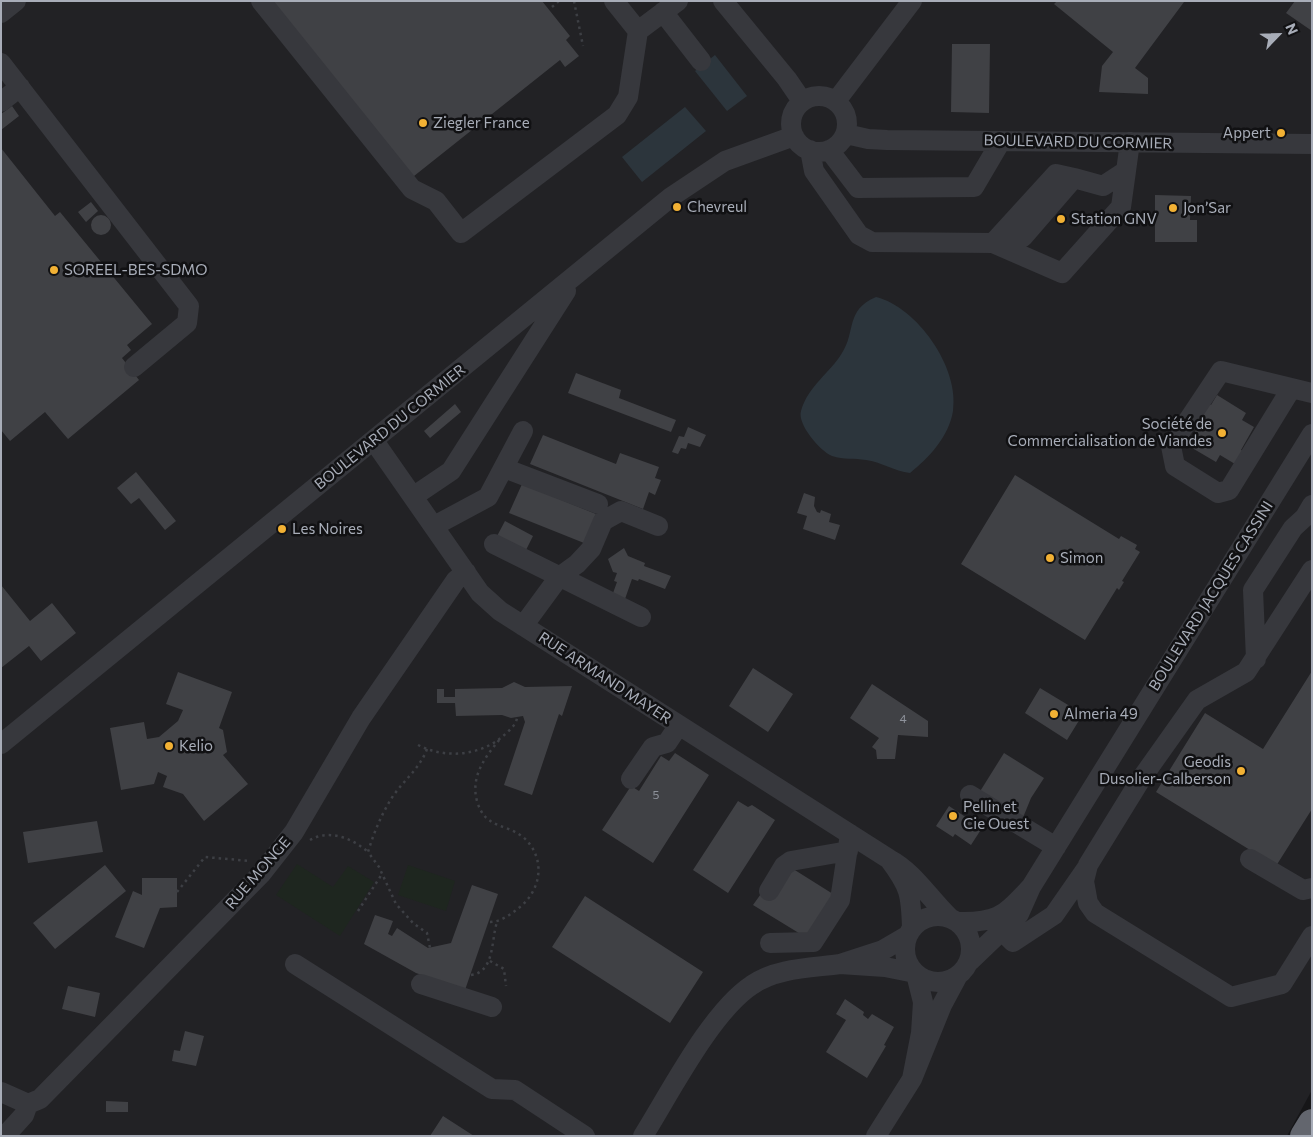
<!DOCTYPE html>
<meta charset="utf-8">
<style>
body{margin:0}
#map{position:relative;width:1313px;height:1137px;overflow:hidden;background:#161618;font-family:Commissioner,sans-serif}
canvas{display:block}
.frame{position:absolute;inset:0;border:2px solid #a8adb8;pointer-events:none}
.north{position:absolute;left:1253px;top:10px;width:50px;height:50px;-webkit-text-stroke:4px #111113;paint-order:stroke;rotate:66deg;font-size:14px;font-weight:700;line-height:20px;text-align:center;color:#a8adb8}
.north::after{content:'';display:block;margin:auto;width:18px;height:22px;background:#a8adb8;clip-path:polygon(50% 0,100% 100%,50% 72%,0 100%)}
</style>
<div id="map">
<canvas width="1313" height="1137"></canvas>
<div class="frame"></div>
<div class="north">N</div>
</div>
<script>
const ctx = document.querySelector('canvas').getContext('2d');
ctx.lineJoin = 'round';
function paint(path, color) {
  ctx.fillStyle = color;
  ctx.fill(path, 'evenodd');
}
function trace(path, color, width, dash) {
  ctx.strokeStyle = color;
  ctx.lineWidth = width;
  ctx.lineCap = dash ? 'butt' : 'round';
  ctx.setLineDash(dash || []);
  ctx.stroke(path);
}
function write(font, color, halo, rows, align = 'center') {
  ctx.font = font + ' Commissioner,sans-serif';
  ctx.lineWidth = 5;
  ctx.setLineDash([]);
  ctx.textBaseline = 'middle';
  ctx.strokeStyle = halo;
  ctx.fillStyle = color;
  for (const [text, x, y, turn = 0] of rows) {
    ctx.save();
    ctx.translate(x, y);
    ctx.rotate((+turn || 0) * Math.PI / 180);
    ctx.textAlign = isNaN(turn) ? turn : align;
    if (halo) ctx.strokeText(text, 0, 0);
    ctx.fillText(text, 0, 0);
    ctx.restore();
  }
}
const built = new Path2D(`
 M1 1H1312V1090L1287 1136H1Z`);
const green = new Path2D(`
 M297 864 333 887 348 866 374 882 340 936 276 895Z
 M408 865 455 881 446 911 398 895Z`);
const water = new Path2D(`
 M715 55 747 96 727 111 695 71Z
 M685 107 706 131 642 182 622 157Z
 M876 297C917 307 960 368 953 411 949 436 929 458 910 473 894 471 881 462 866 460 854 458 844 460 832 456 820 451 797 424 801 411 808 386 830 373 842 353 856 332 845 310 876 297Z`);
const building = new Path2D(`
 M268 1H542L570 36 566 40 579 56 565 67 560 60 409 180Z
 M1057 1 1184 2 1135 68 1148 78V94L1099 92 1102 66 1113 52 1054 4Z
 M1295 1H1312V31L1286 13Z
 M952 44H990L989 113 951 112Z
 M12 106 19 116 1 130V114Z
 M1 148 55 216 60 212 152 324 127 345 131 350 122 358 139 380 68 439 45 412 10 441 1 430Z
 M1155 195 1191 196 1190 220H1197V242H1155Z
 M91 202 98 211 86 222 78 212Z
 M91 225a10 10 0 1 1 20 0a10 10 0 1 1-20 0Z
 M576 373 621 390 619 398 676 420 671 432 568 393Z
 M1217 395 1246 413 1242 420 1254 427 1241 450 1243 451 1235 464 1220 455 1216 462 1187 445 1199 425 1195 423 1207 403 1211 405Z
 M455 404 461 412 430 438 424 431Z
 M688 427 706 435 700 447 688 443 686 449 681 448 678 454 672 452 679 436 684 437Z
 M543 435 616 464 620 453 659 467 655 478 661 480 655 495 649 492 643 509 530 464Z
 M136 472 176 521 165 530 139 498 131 504 117 488Z
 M1015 475 1119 539 1121 536 1137 545 1135 549 1140 552 1122 581 1124 582 1119 590 1117 588 1085 640 961 564Z
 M522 484 596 514 584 543 509 513Z
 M804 493 815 497 814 506 817 512 820 513 821 510 831 514 829 522 840 525 835 540 803 529 807 516 797 513Z
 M505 521 533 536 525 552 496 538Z
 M624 548 628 556 645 563 644 566 671 576 665 589 639 579 638 581 632 579 625 599 613 593 617 582 614 581 617 573 613 572 608 559Z
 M1 585 30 621 52 603 76 633 41 661 29 646 1 668Z
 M753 668 793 694 768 732 729 706Z
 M1312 671V809L1276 866 1156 792 1205 713 1263 749Z
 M178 672 232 692 219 728 223 730 227 752 223 755 248 784 204 821 183 794 163 787 167 776 158 772 154 784 121 790 110 728 144 722 147 739 159 737 178 721 183 710 166 704Z
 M514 682 525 687 572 686 562 716 559 714 532 795 504 785 525 722 523 716 511 718 502 715 456 716 455 703H437V689H444V697H455V689L502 688Z
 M872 684 928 721V737L898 735 895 759H877L876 750 872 747 879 738 850 718Z
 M1040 688 1083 714 1067 740 1025 713Z
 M675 753 709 775 653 863 602 830 631 786 639 791 661 756 669 761Z
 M1004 753 1044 778 1031 798 1022 820 979 793Z
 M738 801 748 807 752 805 775 820 728 893 693 870Z
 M949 806 982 828 971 845 955 834 953 837 936 826Z
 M97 821 103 852 28 863 23 832Z
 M105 865 126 891 55 949 33 923Z
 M790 867 833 894 807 938 753 905 763 891Z
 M142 878H177V907L160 908 144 948 115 937 133 891 142 895Z
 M472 885 498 894 465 990 416 973 364 944 375 915 393 921 388 934 392 936 397 928 428 948 451 943Z
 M585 896 703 972 670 1023 552 947Z
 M68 986 100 993 95 1017 62 1009Z
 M845 999 864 1012 863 1015 868 1019 872 1014 894 1027 884 1045 886 1046 867 1078 826 1052 846 1020 836 1014Z
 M185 1031 204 1036 196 1066 172 1061 174 1050 180 1051Z
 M106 1101 128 1102V1112H106Z
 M443 1116 474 1136H430Z`);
const path = new Path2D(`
 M574 1 583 46
 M552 7 559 1
 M418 745C445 759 480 756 503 736 509 731 516 725 517 718
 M427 749C420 768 405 779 393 796 382 813 374 832 368 852L379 867 396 904 413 923 427 933 430 948
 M310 840C329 829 352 838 368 852
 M177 892 205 857 250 861
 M358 911 382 874
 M490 922C501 922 511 914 520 907 542 889 546 857 523 837 505 823 485 829 477 801 470 776 486 756 500 739
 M490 961 504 969 506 986
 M471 975C495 972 491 940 497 922`);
const minor = new Path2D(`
 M261 1 412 189 436 201 461 233 617 115 628 97 638 31
 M614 1 638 31 678 1
 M723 1 787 79 802 101
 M663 12 701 61
 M1 13 16 1
 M1 63 189 306 187 323 134 367
 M791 124a28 28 0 1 1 56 0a28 28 0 1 1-56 0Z
 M836 101 912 1
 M1 102 20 87
 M846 134 868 139 887 140 1312 144
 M810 150 814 171 859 235 872 242 993 243 1023 237 1074 178 1103 186 1126 171 1130 142
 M829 150 858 188 974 187 1001 141
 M993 243 1062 273 1121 207 1126 171
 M993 243 1056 174 1074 178
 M1291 389 1229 490 1218 493 1175 466 1171 446 1221 371 1312 393
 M374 441 480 593 500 611 889 859
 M504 468 598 504
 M414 496 451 471 566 291
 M434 526 488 497 523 431
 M494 544 641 617
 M1312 570 1246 672 1197 700 1141 779 1088 865 1084 881 1088 903 1095 913 1231 997 1282 984 1312 936
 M523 626 559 577 577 564 591 549 603 521 621 511 658 526
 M1256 659 1253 590 1293 528 1305 517 1312 505
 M1 744 671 197 725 161 794 136
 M631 779 653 747 667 743 679 725
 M970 795 1056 847
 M1250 859 1303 890 1312 888
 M1031 887 1312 434
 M769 891 784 866 791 861 848 851
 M905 949a33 33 0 1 1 66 0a33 33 0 1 1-66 0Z
 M958 922C999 923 1004 915 1031 887L1019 914 970 961
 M912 928C911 894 910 887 889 859 914 872 929 898 949 917
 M1001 930 1013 942 1054 915 1086 869
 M907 936 883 950 840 964 885 967 915 973
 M770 943 813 942 840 900 850 834
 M295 964 492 1089 515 1090 585 1136
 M916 974 923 1002 921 1033 912 1079 942 1005 957 977
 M421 984 492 1007
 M1 1092 28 1104
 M5 1136 24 1115 28 1104 40 1099 261 874 294 832 361 718 456 580 466 572
 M643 1136C670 1093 711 1012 752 985 776 968 811 968 840 964
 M876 1136 912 1079`);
const highway = new Path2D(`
 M1304 1136 1312 1123`);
const markers = [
 [423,123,5,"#f2b134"],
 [1281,133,5,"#f2b134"],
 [677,207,5,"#f2b134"],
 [1173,208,5,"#f2b134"],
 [1061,219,5,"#f2b134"],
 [54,270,5,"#f2b134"],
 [1222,433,5,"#f2b134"],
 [282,529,5,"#f2b134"],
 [1050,558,5,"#f2b134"],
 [1054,714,5,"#f2b134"],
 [169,746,5,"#f2b134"],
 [1241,771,5,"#f2b134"],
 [953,816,5,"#f2b134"]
];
const numberNames = [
 ["4",903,719],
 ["5",656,795]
];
const poiNames = [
 ["Ziegler France",433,123],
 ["Appert",1271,133,"right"],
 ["Chevreul",687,207],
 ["Jon’Sar",1183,208],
 ["Station GNV",1071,219],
 ["SOREEL-BES-SDMO",64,270],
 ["Société de",1212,424,"right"],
 ["Commercialisation de Viandes",1212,441,"right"],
 ["Les Noires",292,529],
 ["Simon",1060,558],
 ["Almeria 49",1064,714],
 ["Kelio",179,746],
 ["Geodis",1231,762,"right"],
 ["Dusolier-Calberson",1231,779,"right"],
 ["Pellin et",963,807],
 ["Cie Ouest",963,824]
];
const streetNames = [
 ["BOULEVARD DU CORMIER",1078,142,1],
 ["BOULEVARD DU CORMIER",390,427,-39],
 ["BOULEVARD JACQUES CASSINI",1211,596,-58],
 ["RUE ARMAND MAYER",605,678,33],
 ["RUE MONGE",258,873,-49]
];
paint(built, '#222225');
paint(green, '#1e261f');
paint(water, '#2c353c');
paint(building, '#404145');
trace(path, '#3d3f44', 2.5, [2.5, 4]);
trace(minor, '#37383d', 20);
trace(highway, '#63666e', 28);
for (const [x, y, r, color] of markers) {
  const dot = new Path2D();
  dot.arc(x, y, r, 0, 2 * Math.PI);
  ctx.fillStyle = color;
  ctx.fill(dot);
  trace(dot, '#111113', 2);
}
write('12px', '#8e929b', null, numberNames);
write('15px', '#a8adb8', '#111113', poiNames, 'left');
write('15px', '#a8adb8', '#111113', streetNames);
</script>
